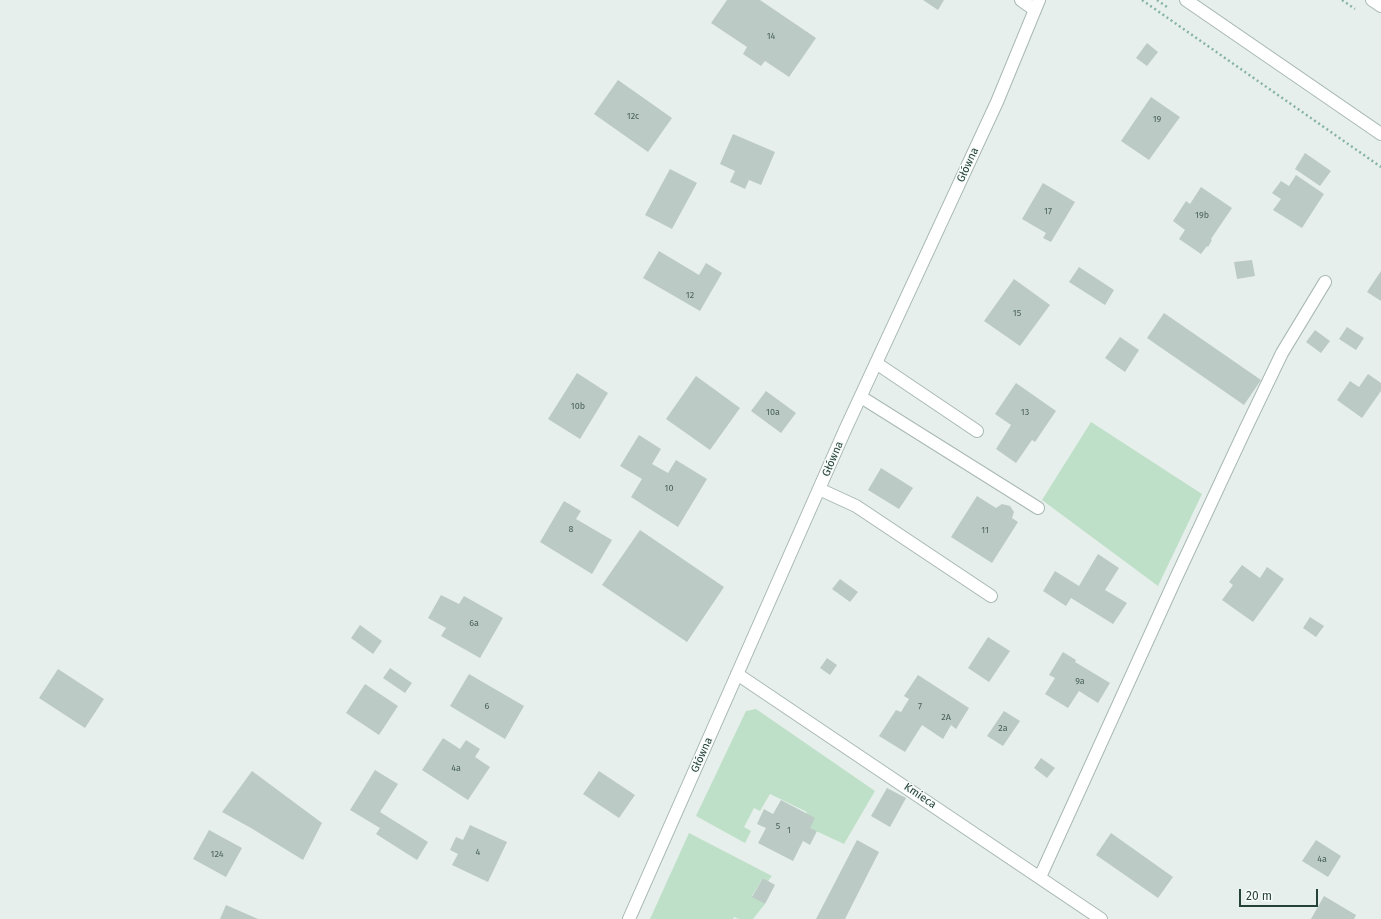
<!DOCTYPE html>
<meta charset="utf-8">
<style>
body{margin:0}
#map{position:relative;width:1381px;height:919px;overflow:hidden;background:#e6efeb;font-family:"Fira Sans",sans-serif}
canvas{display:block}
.scale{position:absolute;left:1239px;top:889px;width:79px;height:18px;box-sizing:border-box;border:2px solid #24423a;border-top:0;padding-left:5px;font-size:12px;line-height:14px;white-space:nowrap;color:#24423a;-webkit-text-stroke:3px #f7fbf9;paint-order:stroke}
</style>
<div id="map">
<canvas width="1381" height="919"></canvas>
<div class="scale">20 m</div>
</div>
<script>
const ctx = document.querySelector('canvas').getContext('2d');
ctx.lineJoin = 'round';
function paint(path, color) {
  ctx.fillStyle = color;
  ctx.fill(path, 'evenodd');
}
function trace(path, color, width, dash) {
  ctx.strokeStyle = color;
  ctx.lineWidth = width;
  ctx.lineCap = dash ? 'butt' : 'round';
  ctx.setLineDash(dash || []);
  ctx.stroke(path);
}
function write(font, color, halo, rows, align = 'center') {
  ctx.font = font + ' "Fira Sans",sans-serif';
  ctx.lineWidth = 3;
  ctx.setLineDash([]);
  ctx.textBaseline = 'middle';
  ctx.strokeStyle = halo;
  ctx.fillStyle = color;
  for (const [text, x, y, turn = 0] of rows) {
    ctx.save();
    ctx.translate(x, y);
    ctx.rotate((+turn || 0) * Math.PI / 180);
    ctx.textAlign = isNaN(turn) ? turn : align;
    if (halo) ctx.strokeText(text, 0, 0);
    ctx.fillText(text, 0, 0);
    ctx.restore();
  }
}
const green = new Path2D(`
 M1091 422 1202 494 1158 586 1042 500Z
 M756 709 875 791 844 844 801 824 807 812 770 794 760 811 754 808 744 827 751 831 745 843 696 816 746 711Z
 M689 833 772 876 768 881 763 878 752 896 765 904 753 919H739L734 917 733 919H650Z`);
const building = new Path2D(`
 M727 0H760L816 38 789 77 765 61 761 66 743 54 747 47 711 23Z
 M923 0H944L938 10Z
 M1147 43 1158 52 1147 66 1136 58Z
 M618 80 672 118 648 152 594 114Z
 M1151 97 1180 117 1149 160 1121 141Z
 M733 134 775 152 761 185 749 180 745 189 730 182 735 171 720 164Z
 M1305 153 1331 171 1320 186 1295 169Z
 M670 169 697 183 672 229 645 215Z
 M1296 175 1324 194 1302 228 1273 210 1281 199 1272 193 1281 181 1289 186Z
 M1043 183 1075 202 1051 242 1043 238 1046 233 1022 219Z
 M1201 187 1232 208 1211 239 1212 240 1208 247 1207 246 1201 254 1179 239 1185 230 1173 221 1186 201 1190 204Z
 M659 251 699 275 706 263 722 273 700 311 643 278Z
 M1252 260 1255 276 1237 279 1234 262Z
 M1079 267 1114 290 1105 305 1069 282Z
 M1381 271V301L1367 292Z
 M1014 279 1050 305 1020 346 984 321Z
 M1164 313 1261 380 1244 405 1147 338Z
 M1347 327 1364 338 1356 350 1339 339Z
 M1315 330 1330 341 1321 353 1306 342Z
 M1120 337 1139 350 1125 372 1105 358Z
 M577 373 608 393 580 439 548 419Z
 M1368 374 1381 383V391L1362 418 1337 400 1350 381 1359 387Z
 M696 376 740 408 710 450 666 419Z
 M1016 383 1056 411 1035 442 1032 440 1016 463 996 449 1011 425 995 414Z
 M766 391 796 413 781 433 751 411Z
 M639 435 661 449 652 464 668 473 676 460 707 479 678 527 631 497 642 479 620 466Z
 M881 468 913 488 899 509 868 490Z
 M977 496 996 508 1002 504 1010 506 1014 512 1012 518 1018 522 992 563 951 537Z
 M564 501 581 511 576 519 612 540 592 574 540 542Z
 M640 530 724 587 687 642 602 585Z
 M1098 554 1119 568 1105 590 1127 603 1113 624 1071 598 1066 606 1043 591 1055 571 1079 586Z
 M1242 565 1260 578 1267 567 1284 579 1253 622 1222 600 1233 585 1229 582Z
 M840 579 858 592 850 602 832 589Z
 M441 595 459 604 464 596 503 618 480 658 441 636 446 628 428 618Z
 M1310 617 1324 626 1316 637 1303 628Z
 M360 625 382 641 373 654 351 638Z
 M988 637 1010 651 989 682 968 668Z
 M1063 652 1076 660 1075 662 1110 683 1098 703 1079 691 1068 708 1045 694 1055 678 1049 675Z
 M827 658 837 665 830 675 820 668Z
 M390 668 412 683 405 693 383 678Z
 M58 669 104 699 85 728 39 698Z
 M469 674 524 706 505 739 450 706Z
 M918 675 969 708 956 729 951 725 943 739 922 725 905 752 879 736 896 710 901 712 909 699 904 696Z
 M365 684 398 706 379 735 346 713Z
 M1004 711 1020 721 1003 746 987 736Z
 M443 738 460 749 466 740 480 749 475 757 490 767 468 800 422 770Z
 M1041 758 1055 768 1047 778 1034 768Z
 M375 770 398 784 380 812 428 842 417 860 376 834 380 828 350 810Z
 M252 771 322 823 303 860 251 828 222 812Z
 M599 771 635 795 619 818 583 794Z
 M887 788 906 798 890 827 871 816Z
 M781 800 815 818 810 828 817 831 810 845 803 841 793 861 758 843 766 828 757 824 764 809 773 814Z
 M470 825 507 842 488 882 452 865 458 854 450 850 456 837 463 840Z
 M209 830 242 848 226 877 193 859Z
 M1111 833 1173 877 1158 898 1096 855Z
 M857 840 879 852 845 919H816Z
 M1316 840 1341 856 1328 877 1302 861Z
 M763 878 775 885 765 904 752 897Z
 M1324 896 1356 915 1354 919H1311Z
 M226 905 258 919H220Z`);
const path = new Path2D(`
 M1142 0 1381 167
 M1157 0 1167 7
 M1342 0 1355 9`);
const minor = new Path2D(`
 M1021 0 1035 10
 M1186 0 1381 134
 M1372 0 1381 6
 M876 363 977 431
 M861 397 1038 508
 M819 489 856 506 991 596
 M737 674 1101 919
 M1040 877 1175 580 1245 430 1282 353 1325 282
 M629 919 845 430 997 102 1039 0`);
const numberNames = [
 ["14",771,36],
 ["12c",633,116],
 ["19",1157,119],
 ["17",1048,211],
 ["19b",1202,215],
 ["12",690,295],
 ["15",1017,313],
 ["10b",578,406],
 ["10a",773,412],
 ["13",1025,412],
 ["10",669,488],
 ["8",571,529],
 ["11",985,530],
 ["6a",474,623],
 ["9a",1080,681],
 ["6",487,706],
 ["7",920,706],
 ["2A",946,717],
 ["2a",1003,728],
 ["4a",456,768],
 ["5",778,826],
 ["1",789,830],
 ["4",478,852],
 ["124",217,854],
 ["4a",1322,859]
];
const streetNames = [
 ["Główna",968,165,-65],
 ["Główna",833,459,-67],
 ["Główna",702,755,-66],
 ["Kmieca",920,796,34]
];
paint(green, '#bfe0c8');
paint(building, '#bbcac4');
trace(minor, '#a8b8b2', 14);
trace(path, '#86b3a5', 2.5, [2, 3]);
trace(minor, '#fff', 12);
write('9px', '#4a645c', null, numberNames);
write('11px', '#24423a', '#f7fbf9', streetNames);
</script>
